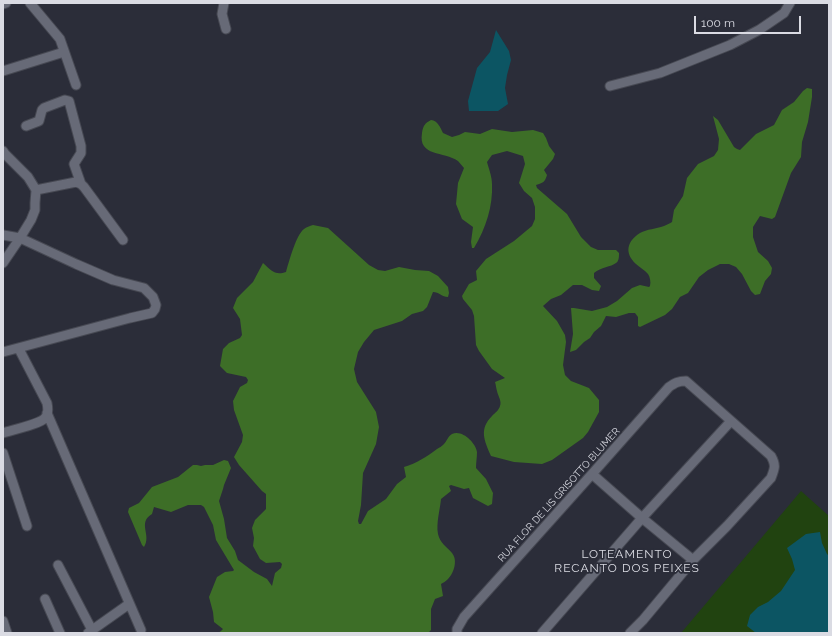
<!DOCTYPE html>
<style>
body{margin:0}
#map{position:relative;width:832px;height:636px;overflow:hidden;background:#2b2d39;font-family:Raleway,sans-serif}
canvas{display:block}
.frame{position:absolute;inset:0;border:4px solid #dadbe3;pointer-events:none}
.scale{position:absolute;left:694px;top:16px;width:107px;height:18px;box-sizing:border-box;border:2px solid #dadbe3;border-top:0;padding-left:5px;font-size:12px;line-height:14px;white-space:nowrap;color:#dadbe3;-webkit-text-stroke:3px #2b2d39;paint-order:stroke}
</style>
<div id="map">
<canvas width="832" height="636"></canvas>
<div class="frame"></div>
<div class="scale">100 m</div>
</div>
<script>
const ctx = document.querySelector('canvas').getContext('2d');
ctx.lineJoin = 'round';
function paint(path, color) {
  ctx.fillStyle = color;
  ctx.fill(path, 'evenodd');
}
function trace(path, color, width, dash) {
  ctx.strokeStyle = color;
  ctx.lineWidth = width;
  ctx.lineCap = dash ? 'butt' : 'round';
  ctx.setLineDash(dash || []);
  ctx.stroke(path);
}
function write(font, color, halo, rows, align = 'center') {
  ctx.font = font + ' Raleway,sans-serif';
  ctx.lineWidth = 3.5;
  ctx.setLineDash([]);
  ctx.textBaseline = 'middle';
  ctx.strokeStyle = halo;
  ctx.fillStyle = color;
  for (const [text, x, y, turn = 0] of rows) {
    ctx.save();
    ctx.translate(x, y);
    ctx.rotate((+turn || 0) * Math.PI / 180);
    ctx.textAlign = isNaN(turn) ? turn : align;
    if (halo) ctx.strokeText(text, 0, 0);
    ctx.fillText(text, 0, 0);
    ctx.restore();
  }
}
const green = new Path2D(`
 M801 491 829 516V633H681Z`);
const forest = new Path2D(`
 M807 88 812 89V97L808 122 802 142 801 157 791 173 775 217 772 219 760 216 753 227V237L758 252 768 261 772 268 771 274 765 281 760 294 755 295 751 291 742 274 736 267 729 264H720L708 270 699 277 688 293 680 297 672 309 665 315 640 327 638 326V317L635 313H629L616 317 606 316 601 326 594 332 590 338 584 342 576 350 570 352 573 334 571 308H574L592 311 607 307 617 301 632 288 640 285 649 287 650 286C651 282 650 277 648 274 645 270 639 267 636 264 624 253 627 241 640 233 647 229 656 229 664 226 667 225 670 223 672 222L674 210 683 196 687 178 698 164 714 156 718 150 719 139 713 116 718 120 734 147 737 149 740 150 756 134 774 125 782 110 794 102 803 91Z
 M431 120C438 121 440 127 443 133L452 137 459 135 465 132 480 134 492 129 512 132 533 130 543 133 546 138 549 146 555 154 553 159 544 170 547 175C545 182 543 183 536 185L537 188 567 214 581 237 591 247 598 250H616L619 253C619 257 619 261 616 263 611 267 601 267 594 273V278L601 286 599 291 592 290 582 285H573L561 295 551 299 543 306 557 321 565 335 566 342 563 365 565 375 571 381 589 388 599 400V412L588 432 583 438 552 460 542 464 514 462 491 456C484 440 479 429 492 416 495 413 499 410 500 406 502 401 498 396 497 391 496 388 496 385 495 382L505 378 492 369 479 351 476 345 474 316 472 310 463 299 462 296 469 284 477 280 476 271 486 259 514 241 532 226 535 219V207L532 198 524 191 519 183 525 164 523 156 507 151 492 155 487 162C489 169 492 177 492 184 493 206 486 228 474 248H472L471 242 473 227 462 219 456 204 458 183 464 168C462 166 460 163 458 161 444 151 418 157 422 133 423 126 425 123 431 120Z
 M313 225 328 228 369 265 378 270 385 271 399 267 415 270 429 271 438 276 448 287 449 293 448 297C442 297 439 292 433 292L427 307 423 311 412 314 402 321 374 330 364 342 358 352 354 369 357 382 376 412 379 427 376 444 363 473 361 505 358 521 359 524H361L368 511 386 499 397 484 406 477 404 467C417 463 426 457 437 449 439 448 442 446 444 444 447 441 448 436 452 434 462 429 476 443 477 452 477 457 476 463 476 468L486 479 493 493 492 504 488 506 473 498 469 488 464 489 451 485 449 486 451 491 441 499C440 510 436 523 438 534 440 543 447 547 452 553 458 560 454 573 448 579 446 581 443 583 441 584L443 596 435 599 431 609V630L428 633H218L221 631 223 629 214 622 213 612 209 597 217 577 225 572 233 571 234 570 216 540 213 525 204 507 201 505H188L171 512 154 507 152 514C137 523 152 535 144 547L142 545 128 512 129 508 139 503 152 487 178 477 193 465H197L201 466 205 465H213L224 460 228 461 231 468 224 485 223 489 219 501 224 519 227 538 235 551 238 560 254 572 267 579 272 586 275 573 281 568 282 564 280 562 266 563 260 559 253 546 254 538 252 528 255 520 266 509V494L262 491 239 465 234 457 242 442 243 435 234 410 233 401 240 387 247 383 248 380 246 377 227 373 220 366 223 349 229 343 240 338 242 335 240 319 233 308 237 298 253 282 263 263C271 270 275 276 286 272 289 262 296 235 304 229 306 227 310 226 313 225Z`);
const water = new Path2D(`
 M496 30 509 51 511 60 507 75 505 88 508 104 498 111H469L468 101 477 68 490 52Z
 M820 532 822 543 827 554 829 556V633H756L747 626 750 615 758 607 768 602 781 591 795 570 792 559 787 548 806 534Z`);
const street = new Path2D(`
 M30 3 60 39 76 85
 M224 3 222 14 226 29
 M3 4 6 3
 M3 71 64 52
 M610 86 660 73 730 45 759 30 784 13 790 3
 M26 126 39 121 42 110 44 108 65 100 69 101 81 146V153L74 164 81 184
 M3 151 5 154 28 177 36 190 35 203V210L31 220 20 238 3 263
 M36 190 76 182 81 184 84 187 123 240
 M3 235 20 238 76 264 113 280 144 288 153 297 156 305 155 309 152 313 130 318 3 352
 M47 413 141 630
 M3 433C12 430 40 424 45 418 49 414 48 408 47 403L19 349
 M3 453 27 526
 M592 474 642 518 693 560
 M58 565 92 630
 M45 599 60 633
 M3 621 7 633
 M88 633 129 604
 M457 633V629L464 617 592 474 669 387C675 383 678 381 686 381L771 456C776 465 775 468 771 478L727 526 693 560 643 620 630 633
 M542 633 642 518 731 421`);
const streetNames = [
 ["RUA FLOR DE LIS GRISOTTO BLUMER",559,495,-48]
];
const quarterNames = [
 ["LOTEAMENTO",627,554],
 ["RECANTO DOS PEIXES",627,568]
];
paint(green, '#214310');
paint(forest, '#3d6e27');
paint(water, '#0c5563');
trace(street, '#474953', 11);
trace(street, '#676a77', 9);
write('10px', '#dadbe3', '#2b2d39', streetNames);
ctx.letterSpacing = '1px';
write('12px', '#dadbe3', '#2b2d39', quarterNames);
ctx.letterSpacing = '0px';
</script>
